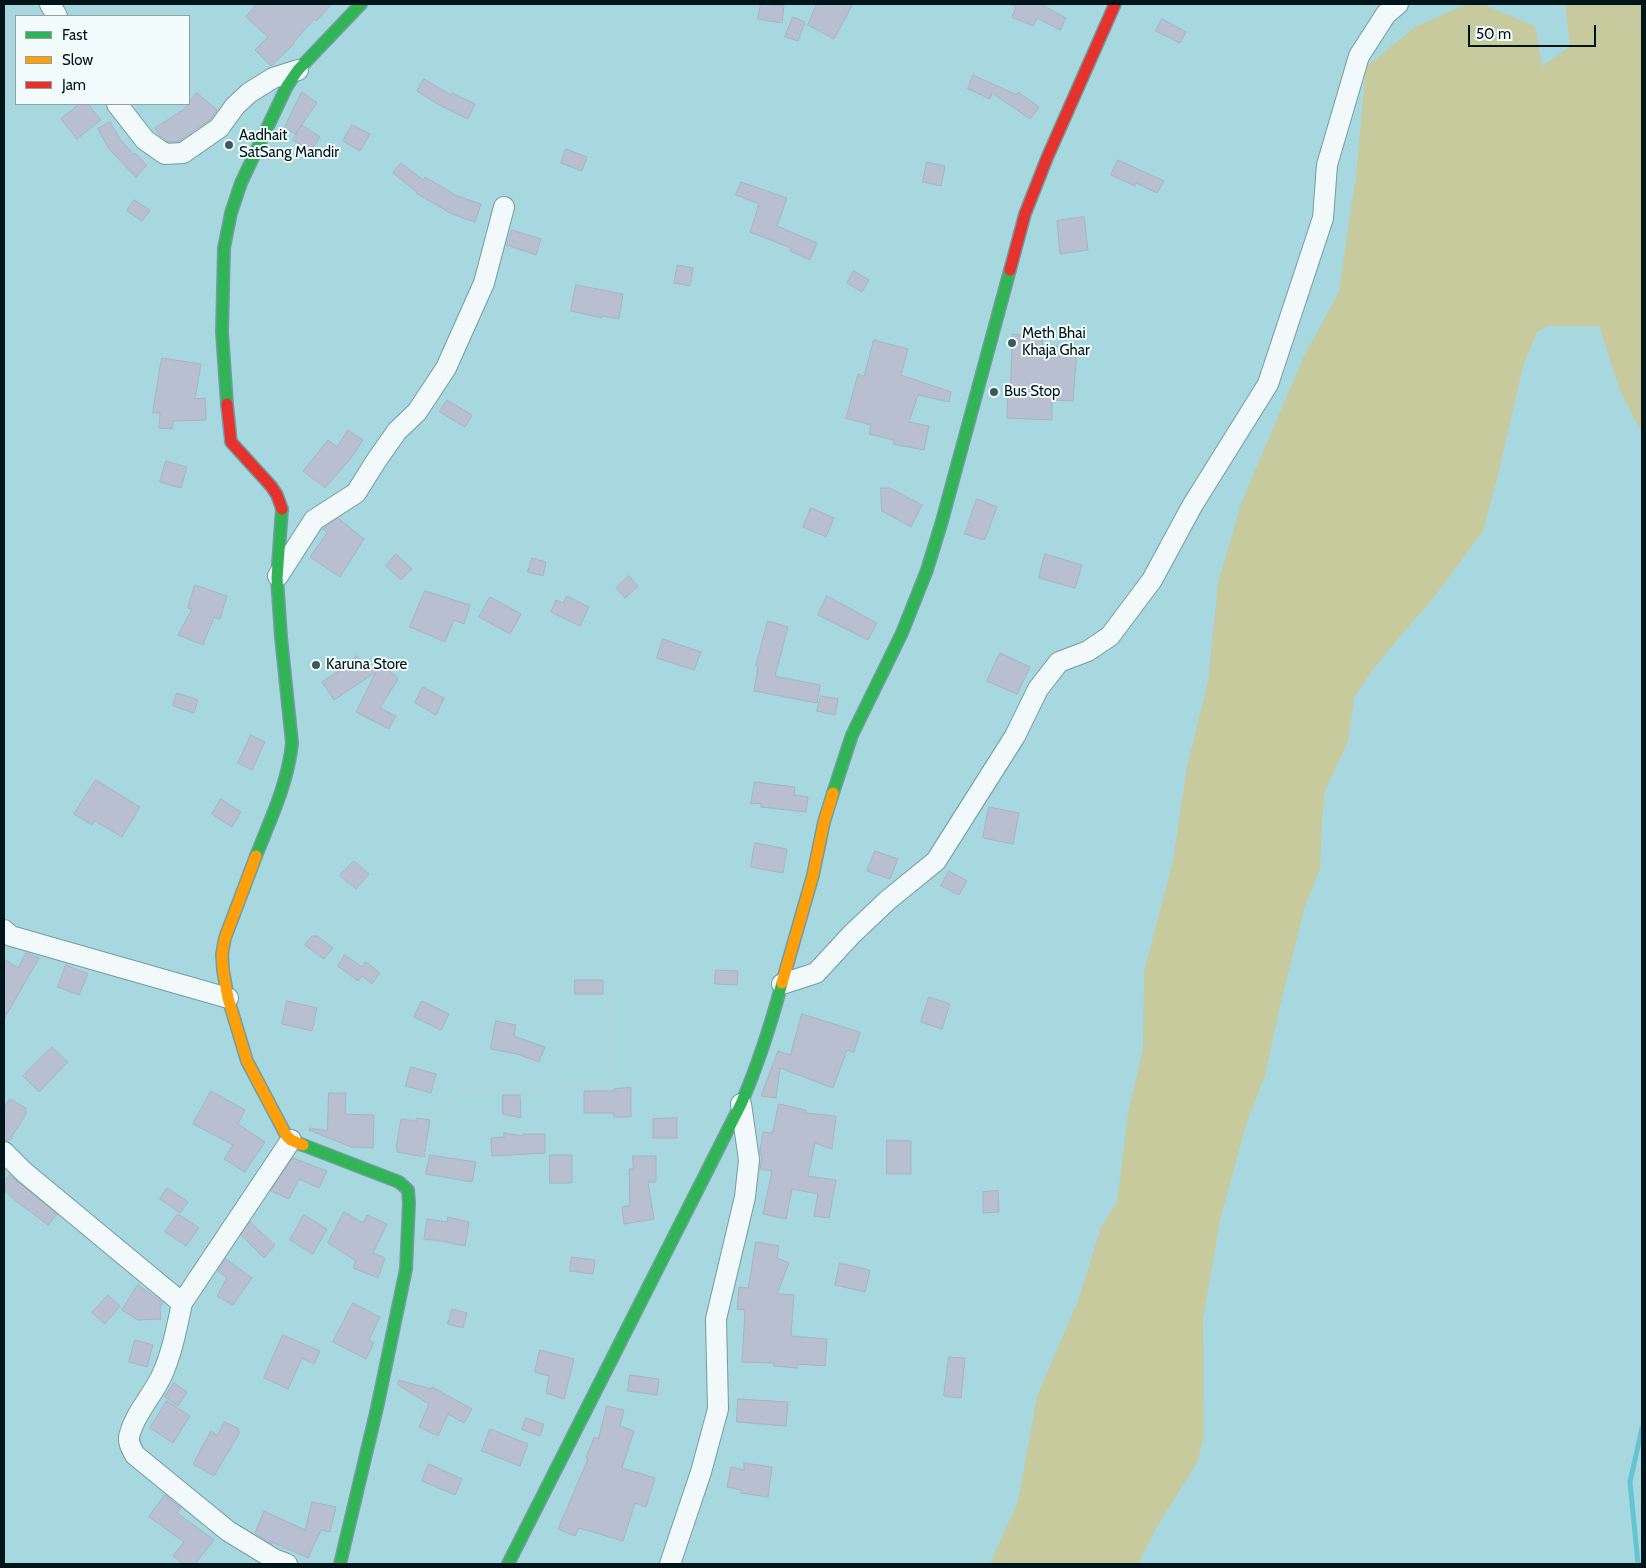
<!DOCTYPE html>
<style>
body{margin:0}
#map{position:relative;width:1646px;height:1568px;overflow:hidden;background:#a7d8e0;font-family:Cabin,sans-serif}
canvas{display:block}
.frame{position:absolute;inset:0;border:5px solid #001519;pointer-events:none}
.legend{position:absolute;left:15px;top:15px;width:175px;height:90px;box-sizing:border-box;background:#f3fcfd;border:1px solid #92a0a2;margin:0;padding:6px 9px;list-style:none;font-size:15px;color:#001519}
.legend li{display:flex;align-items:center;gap:10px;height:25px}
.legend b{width:25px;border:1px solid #92a0a2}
.scale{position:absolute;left:1468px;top:25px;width:128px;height:22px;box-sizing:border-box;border:2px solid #001519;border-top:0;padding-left:6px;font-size:15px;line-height:18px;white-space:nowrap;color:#001519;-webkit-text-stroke:4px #f3fcfd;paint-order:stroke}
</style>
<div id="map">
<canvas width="1646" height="1568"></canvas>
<div class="frame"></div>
<ul class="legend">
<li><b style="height:6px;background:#30b455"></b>Fast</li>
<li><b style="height:6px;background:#ff9f0a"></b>Slow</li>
<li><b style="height:6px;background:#e5322d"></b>Jam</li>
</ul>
<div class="scale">50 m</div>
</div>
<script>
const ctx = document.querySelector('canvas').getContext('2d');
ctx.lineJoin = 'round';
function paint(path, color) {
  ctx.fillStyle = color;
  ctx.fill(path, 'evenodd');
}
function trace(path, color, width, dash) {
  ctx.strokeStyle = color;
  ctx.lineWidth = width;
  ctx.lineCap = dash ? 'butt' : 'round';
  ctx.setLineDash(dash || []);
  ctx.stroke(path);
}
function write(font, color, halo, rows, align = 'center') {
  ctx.font = font + ' Cabin,sans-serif';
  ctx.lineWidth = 4;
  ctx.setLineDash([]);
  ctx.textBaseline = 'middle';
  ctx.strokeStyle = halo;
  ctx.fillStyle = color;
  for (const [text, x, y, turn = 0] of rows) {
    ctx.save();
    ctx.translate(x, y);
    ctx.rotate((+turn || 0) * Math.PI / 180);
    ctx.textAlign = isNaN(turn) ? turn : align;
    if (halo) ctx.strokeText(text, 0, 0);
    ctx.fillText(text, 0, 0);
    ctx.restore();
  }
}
const green = new Path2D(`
 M1466 4H1482L1535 26 1542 66 1570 47 1565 4H1642V433L1620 391 1599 326H1549L1537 332 1523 366 1499 471 1483 531 1432 600 1414 620 1375 667 1354 697 1348 742 1325 791 1322 822 1320 869 1305 906 1280 1006 1265 1075 1246 1125 1220 1220 1203 1319 1204 1436 1197 1463 1158 1525 1138 1564H990L1018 1501 1037 1396 1078 1301 1101 1227 1117 1202 1128 1114 1143 1048 1144 971 1173 861 1187 767 1208 682 1218 583 1242 501 1305 354 1339 292 1356 175 1366 67 1415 27Z`);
const stream = new Path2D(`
 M1638 1564 1630 1482 1642 1428`);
const building = new Path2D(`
 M257 4H332L316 21 314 19 293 43 294 44 271 66 255 50 268 37 246 17Z
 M761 4 784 6 782 23 758 19Z
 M817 4H853L834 39 808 25Z
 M1010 4H1043L1042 5 1066 18 1060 30 1037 18 1033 26 1012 17 1016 7Z
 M793 17 805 22 798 41 785 37Z
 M1162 19 1186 32 1180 43 1156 31Z
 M973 75 1017 95 1018 92 1039 107 1030 119 992 93 990 99 968 89Z
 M424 79 451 95 452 93 475 104 468 119 439 105 417 91Z
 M302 92 317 103 295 134 285 127Z
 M197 93 217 110 211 119 179 141 168 142 160 136 155 128 183 110Z
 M80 104H88L101 120 77 139 61 119Z
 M110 122 120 139 134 155 135 153 147 165 136 177 109 149 98 129Z
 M302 125 320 137 311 151 293 140Z
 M352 125 370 134 360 151 343 141Z
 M566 149 587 157 582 171 561 163Z
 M1118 160 1164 181 1157 193 1136 183 1135 186 1111 175Z
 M927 162 945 166 941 186 923 182Z
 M401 163 423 180 425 177 457 196 481 204 475 222 452 214 416 193 417 192 393 173Z
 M741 182 787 198 777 226 817 243 810 260 790 251 791 248 750 232 759 204 736 195Z
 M134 200 150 210 142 221 127 211Z
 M1084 217 1088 250 1060 254 1057 221Z
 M512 230 541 239 536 255 507 245Z
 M678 265 693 268 690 286 674 283Z
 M854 271 869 280 862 292 847 283Z
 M576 285 623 294 619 319 603 316 602 318 571 311Z
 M1013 334 1043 338 1042 345 1077 347 1073 401 1052 400V420L1007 418 1008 386H1010Z
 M874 340 908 349 901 375 951 392 949 402 918 395 909 422 929 426 924 450 893 444 894 440 869 434 871 425 846 418 858 374 864 376Z
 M162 358 201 364 195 399 205 398 206 420 173 421 172 429 159 428 160 413H153Z
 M447 400 472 415 465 427 440 412Z
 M348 430 363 440 351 458 325 488 303 471 328 440 337 447Z
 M166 461 187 467 181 488 160 482Z
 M881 488H890L922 505 911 527 882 511Z
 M977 499 997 507 985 539H980L965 534Z
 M811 508 834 518 826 537 803 527Z
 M338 518 364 539 340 577 310 557 327 533 323 529Z
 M396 554 412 569 401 580 386 566Z
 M1045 554 1082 565 1075 588 1039 578Z
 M532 558 546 562 543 576 528 572Z
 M629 576 638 586 625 598 616 588Z
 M195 585 227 596 220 619 214 617 203 645 178 635 192 609 188 608Z
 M425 591 470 605 464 624 454 620 445 642 410 627Z
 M567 596 589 607 580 626 551 612 556 600 563 603Z
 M827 596 877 623 868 640 818 615Z
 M490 597 521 614 510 634 479 617Z
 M768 621 788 627 775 676 820 685 817 703 754 691 758 667 756 666Z
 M663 639 701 652 694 670 657 658Z
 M1000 653 1030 667 1017 694 987 681Z
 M356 656 377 671 384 665 398 679 380 708 396 716 389 729 356 712 376 672 334 700 322 682 351 663Z
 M423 687 444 698 436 715 415 703Z
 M177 693 198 700 194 713 173 706Z
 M821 696 838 699 835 715 817 711Z
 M251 735 265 742 252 770 238 763Z
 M96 780 140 807 122 837 95 821 92 825 74 814Z
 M755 782 795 787 794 795 808 797 806 812 761 807V803L751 804Z
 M221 799 241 812 232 827 212 814Z
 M989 807 1019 813 1013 844 983 838Z
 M755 843 787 849 783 873 751 867Z
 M875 851 898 859 890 879 867 871Z
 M354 861 369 874 356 889 340 876Z
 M949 871 967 881 959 895 941 886Z
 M312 936H317L333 948 324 959 305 945Z
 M26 953 39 958 4 1019V959L18 968Z
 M345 955 362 967 366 962 380 973 372 984 362 976 358 981 338 966Z
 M66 965 88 974 79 995 58 987Z
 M716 970 738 971 737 985 715 984Z
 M575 980H603V994H575Z
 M929 997 950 1004 942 1029 921 1022Z
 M287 1001 317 1008 312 1031 282 1024Z
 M422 1001 449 1014 441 1030 414 1017Z
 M802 1014 860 1032 854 1052 847 1050 833 1088 780 1068 776 1098 761 1096 778 1051 790 1055Z
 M496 1021 516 1025 514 1036 545 1047 539 1062 517 1054 491 1049Z
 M52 1047 68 1062 39 1092 23 1076Z
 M411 1067 436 1074 431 1093 406 1086Z
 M631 1088V1117H614V1113H584V1091H614V1089Z
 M211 1091 245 1110 238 1124 265 1142 245 1172 224 1159 233 1145 193 1124Z
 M329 1093H346L345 1114 374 1115 373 1148 351 1147 309 1130 310 1128 327 1131Z
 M503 1095H520L521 1118 503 1114Z
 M10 1099 26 1108V1114L9 1141 4 1140V1108Z
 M779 1104 806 1110V1113L836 1116 832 1149 815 1143 808 1176 836 1180 829 1218 814 1216 818 1194 792 1189 786 1219 763 1214 772 1171 760 1169 762 1156 760 1155V1151L763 1132 772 1133Z
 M417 1118 430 1120 424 1157 397 1152V1148H396L401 1119 416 1121Z
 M677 1118V1138H653V1119Z
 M504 1133 523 1136V1134H545V1153L492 1156 491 1138 504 1137Z
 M887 1140 911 1141V1174H887Z
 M430 1155 476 1162 472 1182 426 1174Z
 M550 1155H572V1183H550Z
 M633 1156H656V1182H648L654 1219 624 1224 622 1207 630 1205 629 1169H633Z
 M293 1158 327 1171 319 1188 299 1179 289 1199 271 1191Z
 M10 1175 57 1214 48 1225 15 1200 4 1190V1181Z
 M167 1188 188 1202 180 1213 160 1199Z
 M998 1191 999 1212 983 1213V1192Z
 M344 1212 363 1223 367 1215 387 1224 373 1253 385 1258 378 1278 353 1268 356 1261 328 1243Z
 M178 1214 199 1228 186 1246 165 1232Z
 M304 1215 327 1229 313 1254 290 1240Z
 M448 1217 469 1222 465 1246 441 1241 424 1239 427 1219 447 1222Z
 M250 1222 275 1245 264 1258 241 1235Z
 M756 1242 779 1246 777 1258 789 1263 777 1294 794 1295 791 1336 827 1339 825 1366 798 1364 797 1368 774 1366V1363L742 1362 745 1310 737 1309 739 1287 748 1288Z
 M572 1257 595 1260 593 1274 570 1271Z
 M226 1259 252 1278 233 1305 217 1296 227 1278 218 1271Z
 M840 1263 870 1270 865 1292 835 1285Z
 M138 1285 163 1303 160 1307 161 1319 138 1320 122 1310Z
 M108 1295 120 1306 105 1324 92 1313Z
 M353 1303 380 1317 369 1340 374 1343 366 1359 333 1342Z
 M452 1309 467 1313 463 1328 448 1324Z
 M283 1335 320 1351 314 1364 302 1358 288 1389 264 1378Z
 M135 1340 153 1345 147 1367 129 1362Z
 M540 1350 574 1359 564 1399 546 1393 549 1376 535 1372Z
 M949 1357 965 1358 961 1398 944 1396Z
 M630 1375 659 1379 657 1395 628 1391Z
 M399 1380 431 1389 432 1387 472 1409 464 1423 448 1414 438 1436 419 1427 429 1404 398 1385Z
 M174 1383 187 1392 178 1406 165 1397Z
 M738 1399 788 1402 786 1426 737 1422Z
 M167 1401 190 1416 173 1443 150 1428Z
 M607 1406 624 1410 620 1426 634 1431 622 1468 655 1478 646 1507 635 1503 623 1541 579 1528 575 1536 558 1529 588 1459 586 1458 594 1437 598 1439Z
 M526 1418 544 1424 540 1436 522 1430Z
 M225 1422 239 1429 238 1431 240 1432 214 1476 193 1464 211 1431 217 1435Z
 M490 1429 528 1444 520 1466 482 1451Z
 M744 1463 772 1467 768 1497 741 1493V1490L727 1487 731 1467 744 1470Z
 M429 1464 462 1479 455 1495 422 1481Z
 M165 1495 181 1508 177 1513 214 1540 195 1564H184L173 1556 184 1542 149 1517Z
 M312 1502 336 1507 330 1532 321 1530 308 1558 272 1542V1544L255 1533 264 1511 305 1530Z`);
const path = new Path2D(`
 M418 1172 441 1105 461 1091 484 1089 531 1090 612 1083V988`);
const street = new Path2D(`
 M50 4 57 16
 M117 104 145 140 165 154 183 153 219 128 235 106 249 93 273 78 298 70
 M278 576 314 520 356 493 376 461 397 431 417 412 446 368 484 283 504 207
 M4 930 11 936 228 998
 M782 984 816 973 852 934 888 900 936 861 1015 736 1038 689 1059 662 1088 651 1110 636 1152 580 1192 506 1268 384 1323 218 1327 165 1359 56 1386 14 1398 4
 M4 1152 24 1172 182 1303 291 1140
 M182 1303C177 1327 172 1353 162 1375 153 1395 136 1412 130 1433 127 1441 131 1448 135 1455L228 1531 274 1559 287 1564
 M670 1564 701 1472 718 1409 716 1319 745 1197 749 1160 741 1104`);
const fast = new Path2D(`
 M227 404 222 332 224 248 231 213 241 183 287 86 298 70 361 4
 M833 793 852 735 902 633 927 570 942 521 1010 270
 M256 856C271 818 288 783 292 743L281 637 277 578 282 509
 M303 1145 399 1182 408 1190 409 1203 406 1269 377 1408 340 1564
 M508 1564 741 1104C758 1065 771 1024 782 983`);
const slow = new Path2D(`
 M256 856 225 938 222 954 223 970 228 998 247 1061 286 1135 291 1140 303 1145
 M782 983 813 875 824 822 833 793`);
const jam = new Path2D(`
 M1010 270 1025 214 1047 158 1115 4
 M227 404 231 442 271 486 277 495 282 509`);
const markers = [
 [229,145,5,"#3a595f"],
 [1012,343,5,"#3a595f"],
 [994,392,5,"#3a595f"],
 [316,665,5,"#3a595f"]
];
const poiNames = [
 ["Aadhait",239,136],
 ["SatSang Mandir",239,153],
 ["Meth Bhai",1022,334],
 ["Khaja Ghar",1022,351],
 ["Bus Stop",1004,392],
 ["Karuna Store",326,665]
];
paint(green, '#c6ca9d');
trace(stream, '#64c4d3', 5);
paint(building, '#b8bfd1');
trace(building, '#a7b3c0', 1);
trace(street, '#729ca2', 22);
trace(fast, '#729ca2', 14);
trace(slow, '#729ca2', 14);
trace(jam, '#729ca2', 14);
trace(path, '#c0cfd2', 3, [1, 4]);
trace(street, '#f2f9fa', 20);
trace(fast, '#30b455', 11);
trace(slow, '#ff9f0a', 11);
trace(jam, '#e5322d', 11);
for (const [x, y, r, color] of markers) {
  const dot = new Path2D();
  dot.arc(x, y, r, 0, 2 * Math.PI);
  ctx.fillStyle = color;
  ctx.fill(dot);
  trace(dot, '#f3fcfd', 2);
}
write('15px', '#001519', '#f3fcfd', poiNames, 'left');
</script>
